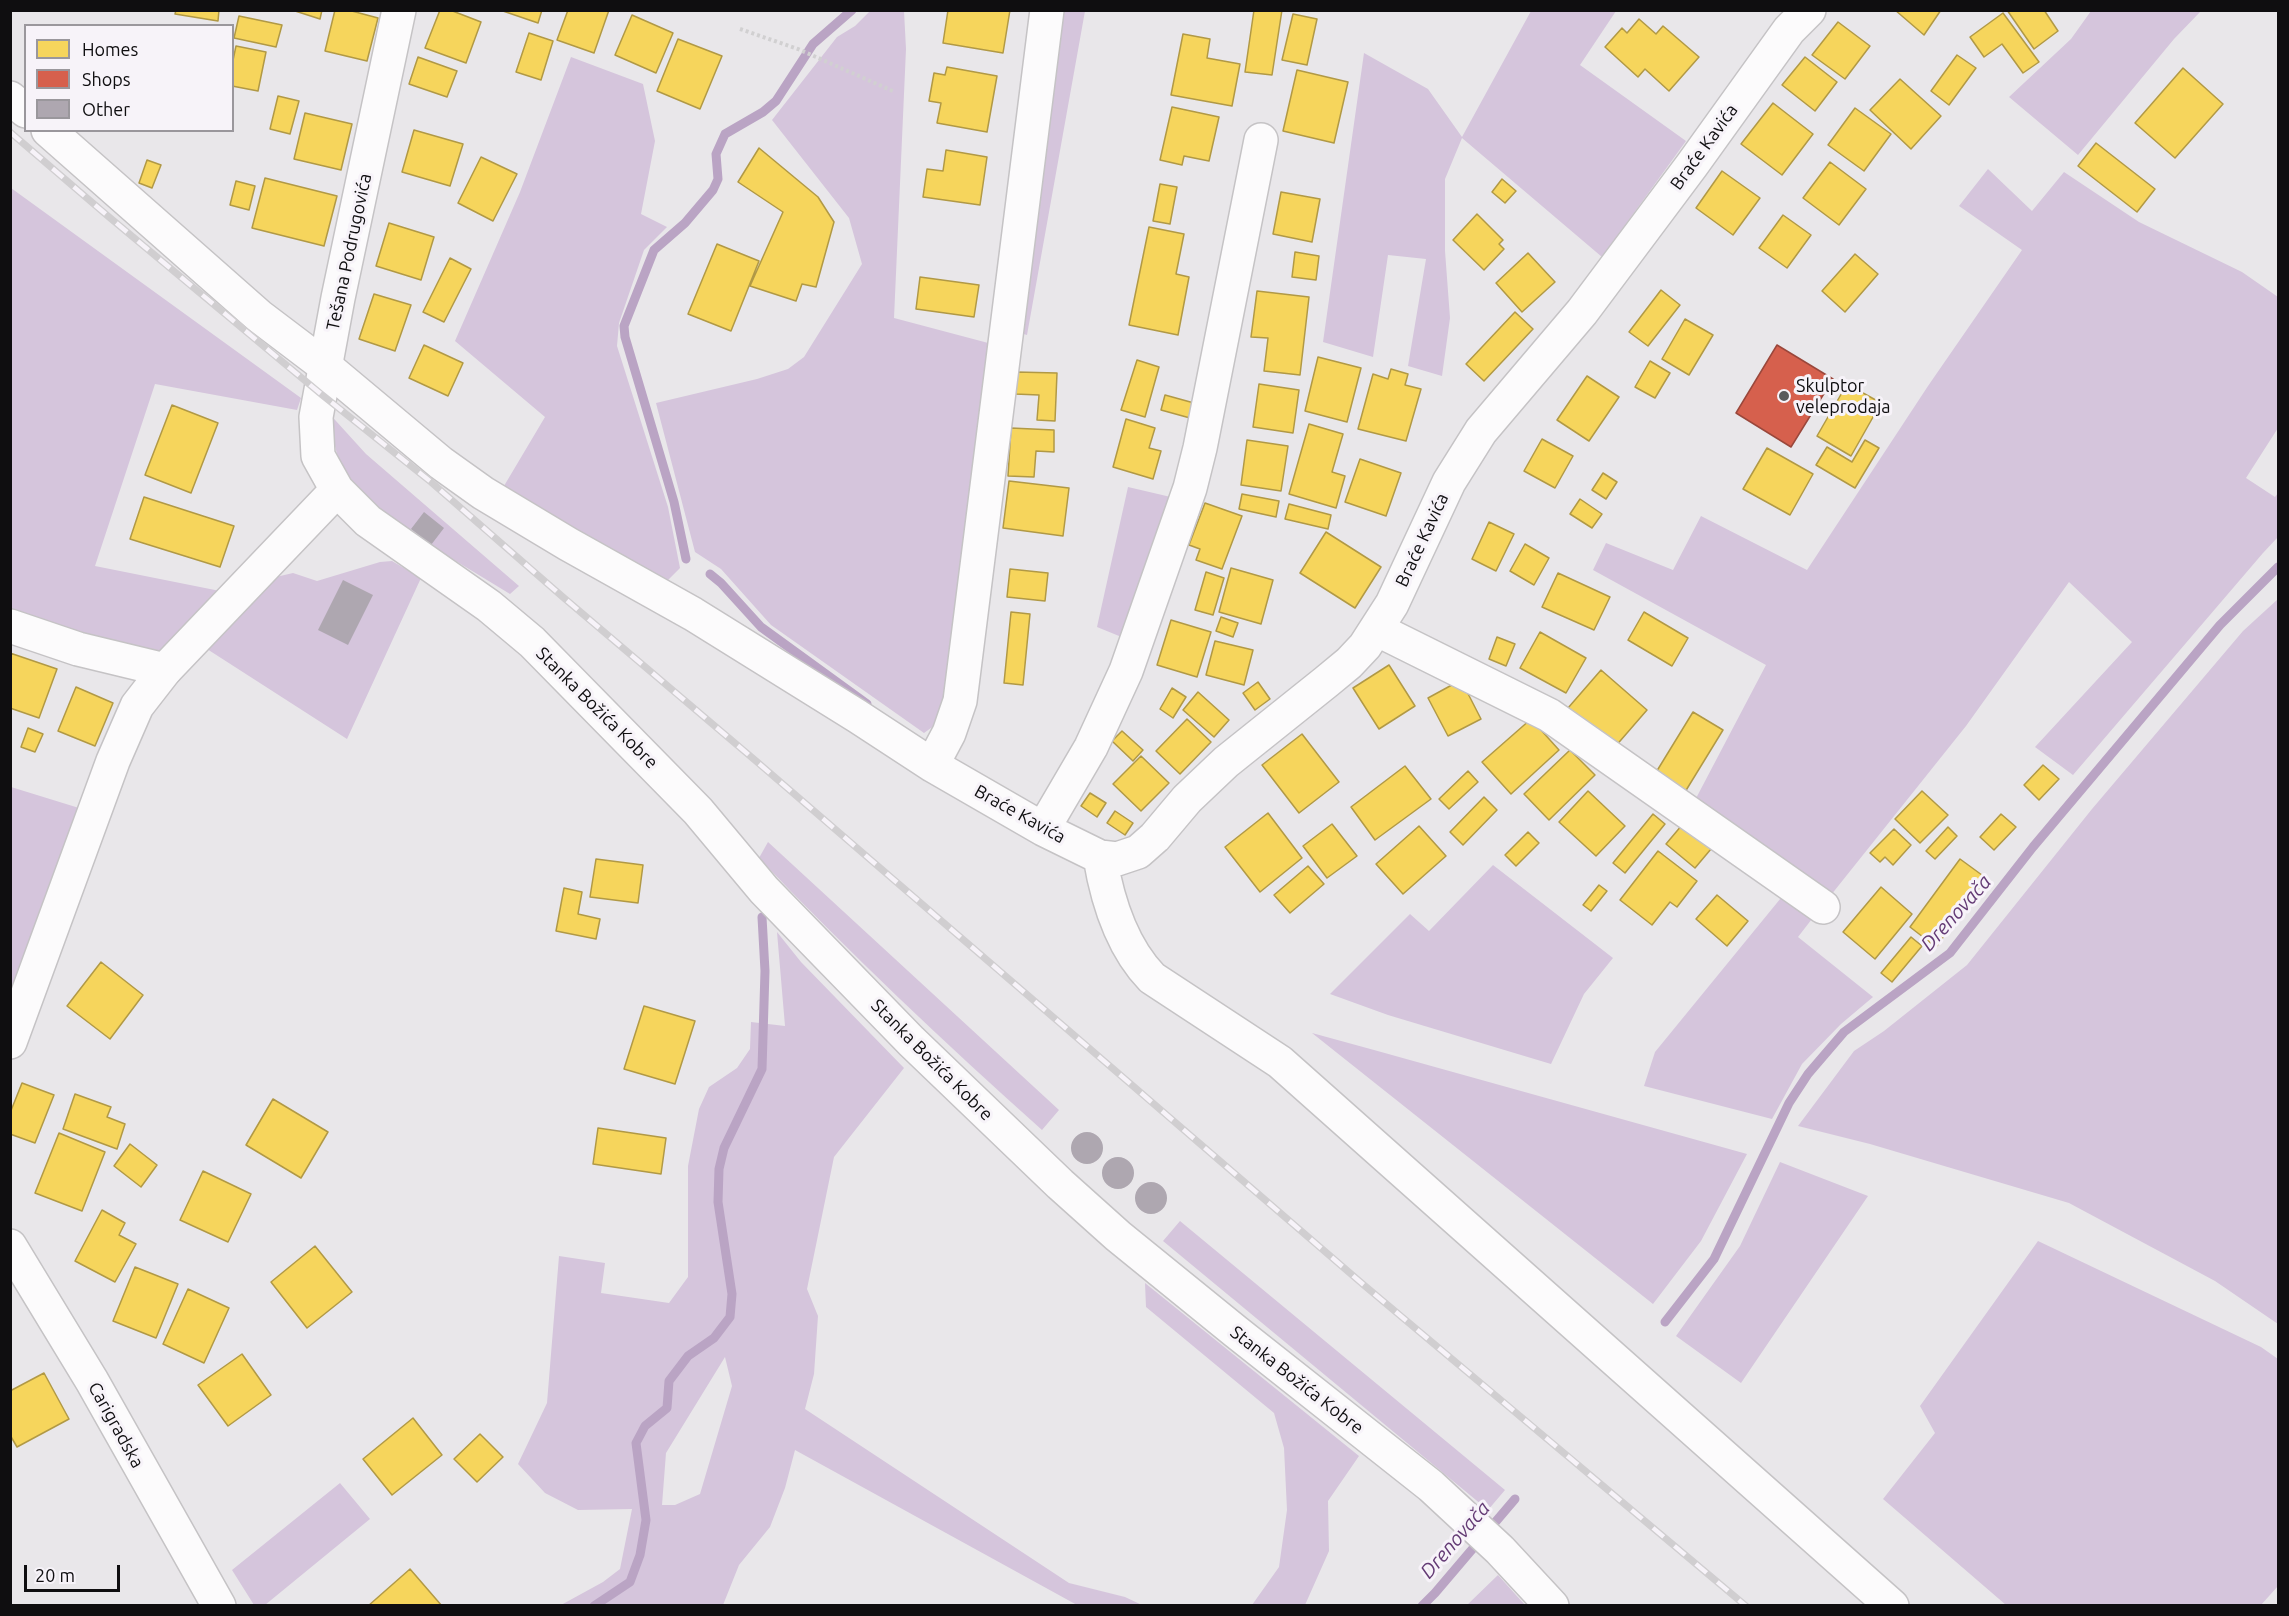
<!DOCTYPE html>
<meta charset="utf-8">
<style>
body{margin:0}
#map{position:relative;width:2289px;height:1616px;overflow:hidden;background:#e9e7ea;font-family:Ubuntu,sans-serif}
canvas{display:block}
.frame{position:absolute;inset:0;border:12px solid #0f0e10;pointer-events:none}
.legend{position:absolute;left:24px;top:24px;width:210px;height:108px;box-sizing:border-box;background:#f7f3f9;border:2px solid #9a979c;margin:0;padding:8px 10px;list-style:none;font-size:18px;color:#0f0e10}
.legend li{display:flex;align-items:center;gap:12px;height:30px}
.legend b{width:30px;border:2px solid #9a979c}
.scale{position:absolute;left:24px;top:1565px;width:96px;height:27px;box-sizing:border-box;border:3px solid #0f0e10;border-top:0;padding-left:8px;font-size:18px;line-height:21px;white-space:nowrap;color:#0f0e10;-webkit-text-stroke:4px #f7f3f9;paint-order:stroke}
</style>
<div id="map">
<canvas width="2289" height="1616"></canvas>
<div class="frame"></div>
<ul class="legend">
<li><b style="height:16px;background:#f6d55c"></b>Homes</li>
<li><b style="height:16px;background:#d6604d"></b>Shops</li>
<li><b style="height:16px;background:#aea7b0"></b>Other</li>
</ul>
<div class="scale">20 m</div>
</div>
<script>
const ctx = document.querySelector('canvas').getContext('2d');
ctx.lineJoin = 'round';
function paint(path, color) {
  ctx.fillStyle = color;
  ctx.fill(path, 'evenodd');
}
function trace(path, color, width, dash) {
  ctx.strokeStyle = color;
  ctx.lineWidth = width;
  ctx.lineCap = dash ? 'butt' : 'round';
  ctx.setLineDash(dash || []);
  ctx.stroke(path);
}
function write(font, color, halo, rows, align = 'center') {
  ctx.font = font + ' Ubuntu,sans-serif';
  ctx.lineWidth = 6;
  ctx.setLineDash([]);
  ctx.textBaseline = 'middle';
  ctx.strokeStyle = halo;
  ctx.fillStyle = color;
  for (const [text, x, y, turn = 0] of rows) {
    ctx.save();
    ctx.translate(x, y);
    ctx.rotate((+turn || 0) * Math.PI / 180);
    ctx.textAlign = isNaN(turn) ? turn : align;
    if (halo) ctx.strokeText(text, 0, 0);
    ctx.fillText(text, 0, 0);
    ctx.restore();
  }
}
const green = new Path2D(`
 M870 11H904L906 49 894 318 992 344 942 720 924 733 771 625 721 569 695 552 656 403 757 379 788 369 804 357 862 264 849 218 772 120 837 37 855 26Z
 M1061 11H1085L1027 335 1017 332Z
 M1531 11H1616L1580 65 1686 141 1602 257 1462 138 1445 179V251L1450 318 1442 376 1408 366 1426 259 1388 255 1373 357 1323 342 1364 53 1428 89 1462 137Z
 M2091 11H2201L2174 39 2078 155 2009 97 2071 39Z
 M571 57 643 84 655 141 641 214 667 227 644 250 619 323 617 346 668 507 680 568 665 583 501 491 545 417 455 341 520 192Z
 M1988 169 2032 211 2064 172 2139 222 2242 272 2278 297V428L2246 478 2275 497 2278 493V537L2263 553 2073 775 2035 747 2132 642 2069 582 1966 726 1827 900 1693 804 1766 665 1593 570 1606 543 1673 570 1701 516 1807 570 1928 386 2022 250 1959 206Z
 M11 188 301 398 297 410 155 384 95 566 225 592 168 648 157 654 11 615Z
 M326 410 366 454 519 586 510 594 390 521 348 478 337 454Z
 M1128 487 1175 498 1124 638 1097 627Z
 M392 561 421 578 347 739 207 649 276 577 293 573 317 581 380 562Z
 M2278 599V1324L2215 1281 2069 1203 1870 1144 1798 1126 1854 1051 1884 1031 1967 965 2092 809 2243 631Z
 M11 787 79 808 11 998Z
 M768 842 1059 1110 1042 1130C945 1043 849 953 759 858Z
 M1493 865 1613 958 1584 994 1551 1064 1388 1015 1330 994 1410 914 1429 931Z
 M1785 893 1815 915 1798 937 1873 997 1841 1024 1802 1064 1772 1119 1644 1086 1655 1052Z
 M777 932 801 962 904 1068 834 1157 807 1289 818 1316 814 1374 805 1409 1069 1583 1125 1597 1142 1605H1077L795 1450 785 1488 770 1527 739 1565 723 1605H561L603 1582 620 1569 632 1509 578 1510 545 1493 518 1464 547 1403 559 1256 605 1263 601 1293 669 1303 688 1277V1166L699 1109 709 1087 737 1068 750 1049 751 1022 785 1026ZM725 1357 732 1386 700 1494 675 1505H662L666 1453Z
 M1312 1033 1374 1050 1747 1154 1701 1241 1653 1304Z
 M1780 1162 1868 1196 1741 1383 1676 1336 1740 1246Z
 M1180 1221 1505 1490 1488 1510 1163 1241Z
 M2038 1241 2261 1347 2278 1359V1586L2261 1605H2006L1883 1499 1935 1433 1920 1406Z
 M1145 1283 1359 1456 1328 1501 1329 1551 1305 1605H1252L1279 1567 1287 1510 1284 1448 1274 1413 1146 1307Z
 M340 1483 370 1519 265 1605H254L232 1570Z
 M1498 1575 1525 1605H1467Z`);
const homes = new Path2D(`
 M176 10H219L218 21 175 14Z
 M292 10H322L320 19Z
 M335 10H348L378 18 367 61 325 51Z
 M440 10H450L481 22 466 63 425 48Z
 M500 10H542L538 23Z
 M568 10H609L594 53 557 40Z
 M948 10H1010L1003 53 943 43Z
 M1254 10H1282L1272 75 1245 72Z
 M1895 10H1941L1924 35Z
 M2007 10H2044L2058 31 2034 49Z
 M2003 13 2039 62 2023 73 2002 44 1984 57 1970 37Z
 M1293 14 1317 19 1307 65 1282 60Z
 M632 15 673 33 656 73 615 55Z
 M239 16 282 25 276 47 234 38Z
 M1639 19 1656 34 1663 26 1699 57 1669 91 1645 69 1638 77 1605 47 1622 28 1627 33Z
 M1838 22 1870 46 1845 79 1812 55Z
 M529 33 553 41 541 80 516 72Z
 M1183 34 1210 39 1207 58 1240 64 1232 106 1171 95Z
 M678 39 722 56 700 109 657 91Z
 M236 46 266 52 258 91 232 86V65Z
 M1957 55 1976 68 1949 105 1931 91Z
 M418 57 457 71 447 97 409 84Z
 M1805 57 1837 82 1815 111 1782 85Z
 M947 67 997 76 987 132 937 123 941 103 929 101 934 73 945 75Z
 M2183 68 2223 104 2175 158 2135 123Z
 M1297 70 1348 82 1334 143 1283 131Z
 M1900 79 1941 116 1911 149 1870 110Z
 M278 96 299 101 290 134 270 129Z
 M1773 103 1813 134 1782 175 1741 144Z
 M1172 107 1219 117 1209 161 1184 156 1182 165 1160 160Z
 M1855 108 1891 134 1864 171 1828 145Z
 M305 113 352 124 341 170 294 159Z
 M414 130 463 144 450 186 402 172Z
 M2096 143 2155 189 2137 212 2078 166Z
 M759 148 818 197 834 222 816 287 802 284 796 301 750 286 783 212 738 182Z
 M946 150 987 157 980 205 923 197 927 169 943 171Z
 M481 157 517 174 493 221 458 203Z
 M147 160 161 165 152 188 139 183Z
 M1830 162 1866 189 1839 225 1803 198Z
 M1722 171 1760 198 1733 235 1696 208Z
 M265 178 337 196 324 246 252 228Z
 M1502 179 1516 191 1505 203 1492 192Z
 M236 181 255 186 249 210 230 205Z
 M1160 184 1177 187 1170 224 1153 221Z
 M1281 192 1320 199 1312 242 1273 234Z
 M1477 214 1503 240 1499 244 1504 249 1484 270 1453 240Z
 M1783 215 1811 235 1787 268 1759 248Z
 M389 223 434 237 421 280 376 266Z
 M1149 227 1184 234 1176 274 1189 277 1178 335 1129 325Z
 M717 244 759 261 731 331 688 314Z
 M1295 252 1319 256 1316 280 1292 277Z
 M1528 253 1555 282 1522 312 1496 283Z
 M1855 254 1878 274 1845 312 1822 291Z
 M450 258 471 269 444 322 423 312Z
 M920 277 979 285 974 317 916 309Z
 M1661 290 1680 305 1648 346 1629 332Z
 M1257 291 1309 297 1300 375 1264 371 1268 338 1251 337Z
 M374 294 411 305 395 351 359 339Z
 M1515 312 1533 329 1484 381 1466 364Z
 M1685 319 1713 335 1689 375 1662 359Z
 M424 345 463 363 448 396 409 378Z
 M1318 357 1361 368 1347 422 1305 411Z
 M1137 360 1159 367 1145 417 1121 410Z
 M1650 361 1670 373 1655 398 1635 387Z
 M1391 369 1408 374 1405 385 1421 389 1406 441 1358 429 1373 374 1388 379Z
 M1016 372 1057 373 1055 421 1037 420 1039 395 1015 394Z
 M1587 376 1619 397 1589 441 1557 420Z
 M1259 384 1299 390 1293 433 1253 427Z
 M1847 384 1881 403 1851 456 1817 436Z
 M1165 395 1194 403 1190 418 1161 410Z
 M172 405 218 423 191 493 145 475Z
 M1126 419 1155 428 1149 448 1161 451 1153 479 1113 467Z
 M1309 424 1343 434 1332 472 1345 476 1336 508 1289 494Z
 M1011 428 1054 430V452L1036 451 1034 477 1008 476Z
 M1542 439 1573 456 1555 488 1524 471Z
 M1247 440 1288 446 1281 491 1241 485Z
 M1865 440 1879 448 1855 488 1816 465 1827 447 1852 462Z
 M1767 448 1813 474 1790 515 1743 489Z
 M1360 459 1401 473 1386 516 1345 502Z
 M1603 473 1617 482 1606 499 1592 490Z
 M1009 481 1069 488 1063 536 1003 528Z
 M1242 494 1279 501 1276 517 1239 509Z
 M144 497 234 526 220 567 130 539Z
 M1580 499 1602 514 1592 528 1570 514Z
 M1205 503 1242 516 1222 569 1196 560 1200 549 1189 545Z
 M1289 504 1331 515 1328 529 1285 519Z
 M1489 522 1514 534 1496 571 1472 559Z
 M1326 532 1381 567 1355 608 1300 573Z
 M1525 544 1549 558 1534 585 1510 571Z
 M1231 568 1273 580 1261 624 1219 612Z
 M1010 569 1048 573 1045 601 1007 597Z
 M1206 572 1224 578 1213 615 1195 610Z
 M1558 573 1610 597 1594 630 1542 607Z
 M1011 612 1030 614 1023 685 1004 683Z
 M1644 612 1688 638 1672 666 1628 640Z
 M1221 617 1238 623 1233 637 1216 631Z
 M1171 620 1211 632 1197 677 1157 665Z
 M1540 632 1586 658 1566 693 1520 668Z
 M1497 637 1515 644 1506 666 1489 659Z
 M1215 641 1253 650 1244 685 1206 675Z
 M10 653 57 669 39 718 10 708Z
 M1389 665 1415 706 1379 729 1353 688Z
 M1601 670 1647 710 1614 748 1568 708Z
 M1461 680 1481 719 1448 736 1428 698Z
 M1258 682 1270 699 1255 710 1243 693Z
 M76 687 113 703 95 746 58 731Z
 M1172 688 1186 697 1173 718 1160 709Z
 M1198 692 1229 720 1214 737 1183 710Z
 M1693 712 1723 730 1685 792 1655 774Z
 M1187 719 1211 742 1180 774 1156 751Z
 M1531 719 1559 750 1511 794 1482 762Z
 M28 728 43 734 35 752 21 747Z
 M1122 731 1143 750 1133 761 1112 741Z
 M1302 734 1339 782 1299 813 1262 765Z
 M1570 750 1595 775 1549 820 1524 794Z
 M1141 756 1169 783 1141 811 1113 784Z
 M2043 765 2059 779 2039 800 2024 785Z
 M1405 766 1431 799 1375 840 1351 807Z
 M1468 771 1478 782 1449 809 1439 799Z
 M1588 791 1625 826 1596 856 1559 822Z
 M1922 791 1948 815 1920 843 1895 819Z
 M1090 793 1106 803 1097 817 1081 806Z
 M1484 797 1497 810 1463 845 1450 832Z
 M1115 811 1133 823 1125 835 1107 823Z
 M1268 813 1302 858 1260 892 1225 847Z
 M1653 814 1665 824 1625 873 1613 863Z
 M2001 814 2016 827 1994 850 1980 837Z
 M1332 824 1357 856 1327 878 1303 846Z
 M1682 825 1711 849 1695 868 1666 844Z
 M1419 826 1446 856 1403 894 1376 864Z
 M1948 827 1957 836 1935 859 1926 851Z
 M1894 829 1911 845 1893 865 1885 857 1880 862 1870 853Z
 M1528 832 1539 843 1516 866 1505 855Z
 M1658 851 1697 881 1677 907 1670 902 1652 925 1620 900Z
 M596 859 643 865 638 903 590 897Z
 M1960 859 1986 878 1936 947 1910 927Z
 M1308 866 1324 884 1290 913 1274 895Z
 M1599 885 1607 891 1591 911 1583 905Z
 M1881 887 1912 914 1875 959 1843 932Z
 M564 888 582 892 578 914 600 919 596 939 556 931Z
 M1717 895 1748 921 1727 946 1696 919Z
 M1911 937 1922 946 1892 982 1881 973Z
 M101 962 143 995 110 1039 67 1006Z
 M644 1006 695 1021 675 1084 624 1069Z
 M22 1083 54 1095 35 1143 10 1134V1113Z
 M75 1094 111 1107 107 1117 125 1124 117 1149 63 1129Z
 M273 1099 328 1132 301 1178 246 1145Z
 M598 1128 666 1138 661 1174 593 1164Z
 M59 1133 105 1152 82 1211 35 1193Z
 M130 1144 157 1165 141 1187 114 1166Z
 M203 1171 251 1194 228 1242 180 1220Z
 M102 1210 125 1223 119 1235 136 1244 115 1282 75 1261Z
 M315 1246 352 1292 307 1328 271 1282Z
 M135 1267 178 1284 156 1338 113 1321Z
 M188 1289 229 1308 204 1363 163 1344Z
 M242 1354 271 1395 228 1426 198 1385Z
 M44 1373 69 1419 17 1447 10 1435V1391Z
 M413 1418 442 1455 392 1495 363 1459Z
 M480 1434 503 1457 477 1482 454 1459Z
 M410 1569 442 1606H368Z`);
const shops = new Path2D(`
 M1777 345 1833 379 1791 447 1736 413Z`);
const stream = new Path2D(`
 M686 559 674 502 625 337 624 326 654 250 685 223 713 190 718 179 716 154 725 134 763 112 776 101 813 44 852 10
 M710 574 721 583 761 627 867 704
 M1665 1322 1714 1259 1789 1103 1808 1074 1844 1032 1950 953 2033 847 2220 625 2278 567
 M594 1606 630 1582 640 1555 646 1520 636 1443 645 1426 667 1408 669 1381 688 1356 714 1338 730 1317 732 1294 718 1202 719 1169 724 1148 762 1069 765 971 762 917
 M1422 1606 1435 1593 1515 1499`);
const building = new Path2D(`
 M424 512 444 528 431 545 411 529Z
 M343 580 373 595 348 645 318 630Z
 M1071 1148a16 16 0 1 1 32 0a16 16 0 1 1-32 0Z
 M1102 1173a16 16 0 1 1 32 0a16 16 0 1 1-32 0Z
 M1135 1198a16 16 0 1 1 32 0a16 16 0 1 1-32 0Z`);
const path = new Path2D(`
 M740 29 798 49 895 92`);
const minor = new Path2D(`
 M10 98 26 111
 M48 130 259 316 325 366 441 463 483 493 568 544 693 614 857 716 932 765 1043 829 1100 857 1117 859 1138 852 1155 837 1187 799 1226 762 1326 682 1349 663 1365 646 1392 604 1449 482 1481 431 1582 312 1692 165 1789 30 1809 10
 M10 626 78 649 165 670
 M1376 629 1549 715 1823 907
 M932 765 949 733 960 701 1047 10
 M1043 829 1091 747 1126 671 1190 488 1200 448 1261 140
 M1100 857C1107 899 1122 947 1152 978L1280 1062 1892 1606
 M10 1246 92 1381 219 1606`);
const tertiary = new Path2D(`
 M399 10 338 298 316 417 318 456 337 490 368 521 489 606 532 642 698 811 764 890 911 1041 1060 1184 1118 1236 1235 1331 1431 1486 1500 1550 1552 1606
 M10 1042 113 761 137 706 165 670 337 490`);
const rail = new Path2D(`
 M10 132 109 217 321 394 431 482 564 598 756 761 1365 1286 1746 1606`);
const markers = [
 [1784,396,6,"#5b5a5c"]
];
const streetNames = [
 ["Braće Kavića",1704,147,-54],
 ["Tešana Podrugovića",349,252,-78],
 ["Braće Kavića",1422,540,-65],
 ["Stanka Božića Kobre",597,708,45],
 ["Braće Kavića",1020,814,29],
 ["Stanka Božića Kobre",932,1060,45],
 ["Stanka Božića Kobre",1297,1380,38],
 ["Carigradska",116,1425,61]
];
const poiNames = [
 ["Skulptor",1796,386],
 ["veleprodaja",1796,407]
];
const waterNames = [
 ["Drenovača",1956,913,-48],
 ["Drenovača",1455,1540,-49]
];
paint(green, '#d5c5dc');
paint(homes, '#f6d55c');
trace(homes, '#b19945', 1.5);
paint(shops, '#d6604d');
trace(shops, '#9a473b', 1.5);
trace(stream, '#baa4c4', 9);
paint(building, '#aea7b0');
trace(minor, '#c5c3c5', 36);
trace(tertiary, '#c5c3c5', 36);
trace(path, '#d1d0d1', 4, [3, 3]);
trace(minor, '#fcfbfc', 33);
trace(tertiary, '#fcfbfc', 33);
trace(rail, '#d0ced0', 7);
trace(rail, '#f7f3f9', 4.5, [14]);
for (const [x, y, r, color] of markers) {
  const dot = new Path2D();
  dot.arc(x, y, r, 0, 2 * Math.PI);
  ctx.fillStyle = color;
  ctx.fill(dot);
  trace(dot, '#f7f3f9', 2);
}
write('18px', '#0f0e10', '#f7f3f9', streetNames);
write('18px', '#0f0e10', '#f7f3f9', poiNames, 'left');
write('italic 20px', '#643b75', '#f7f3f9', waterNames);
</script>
